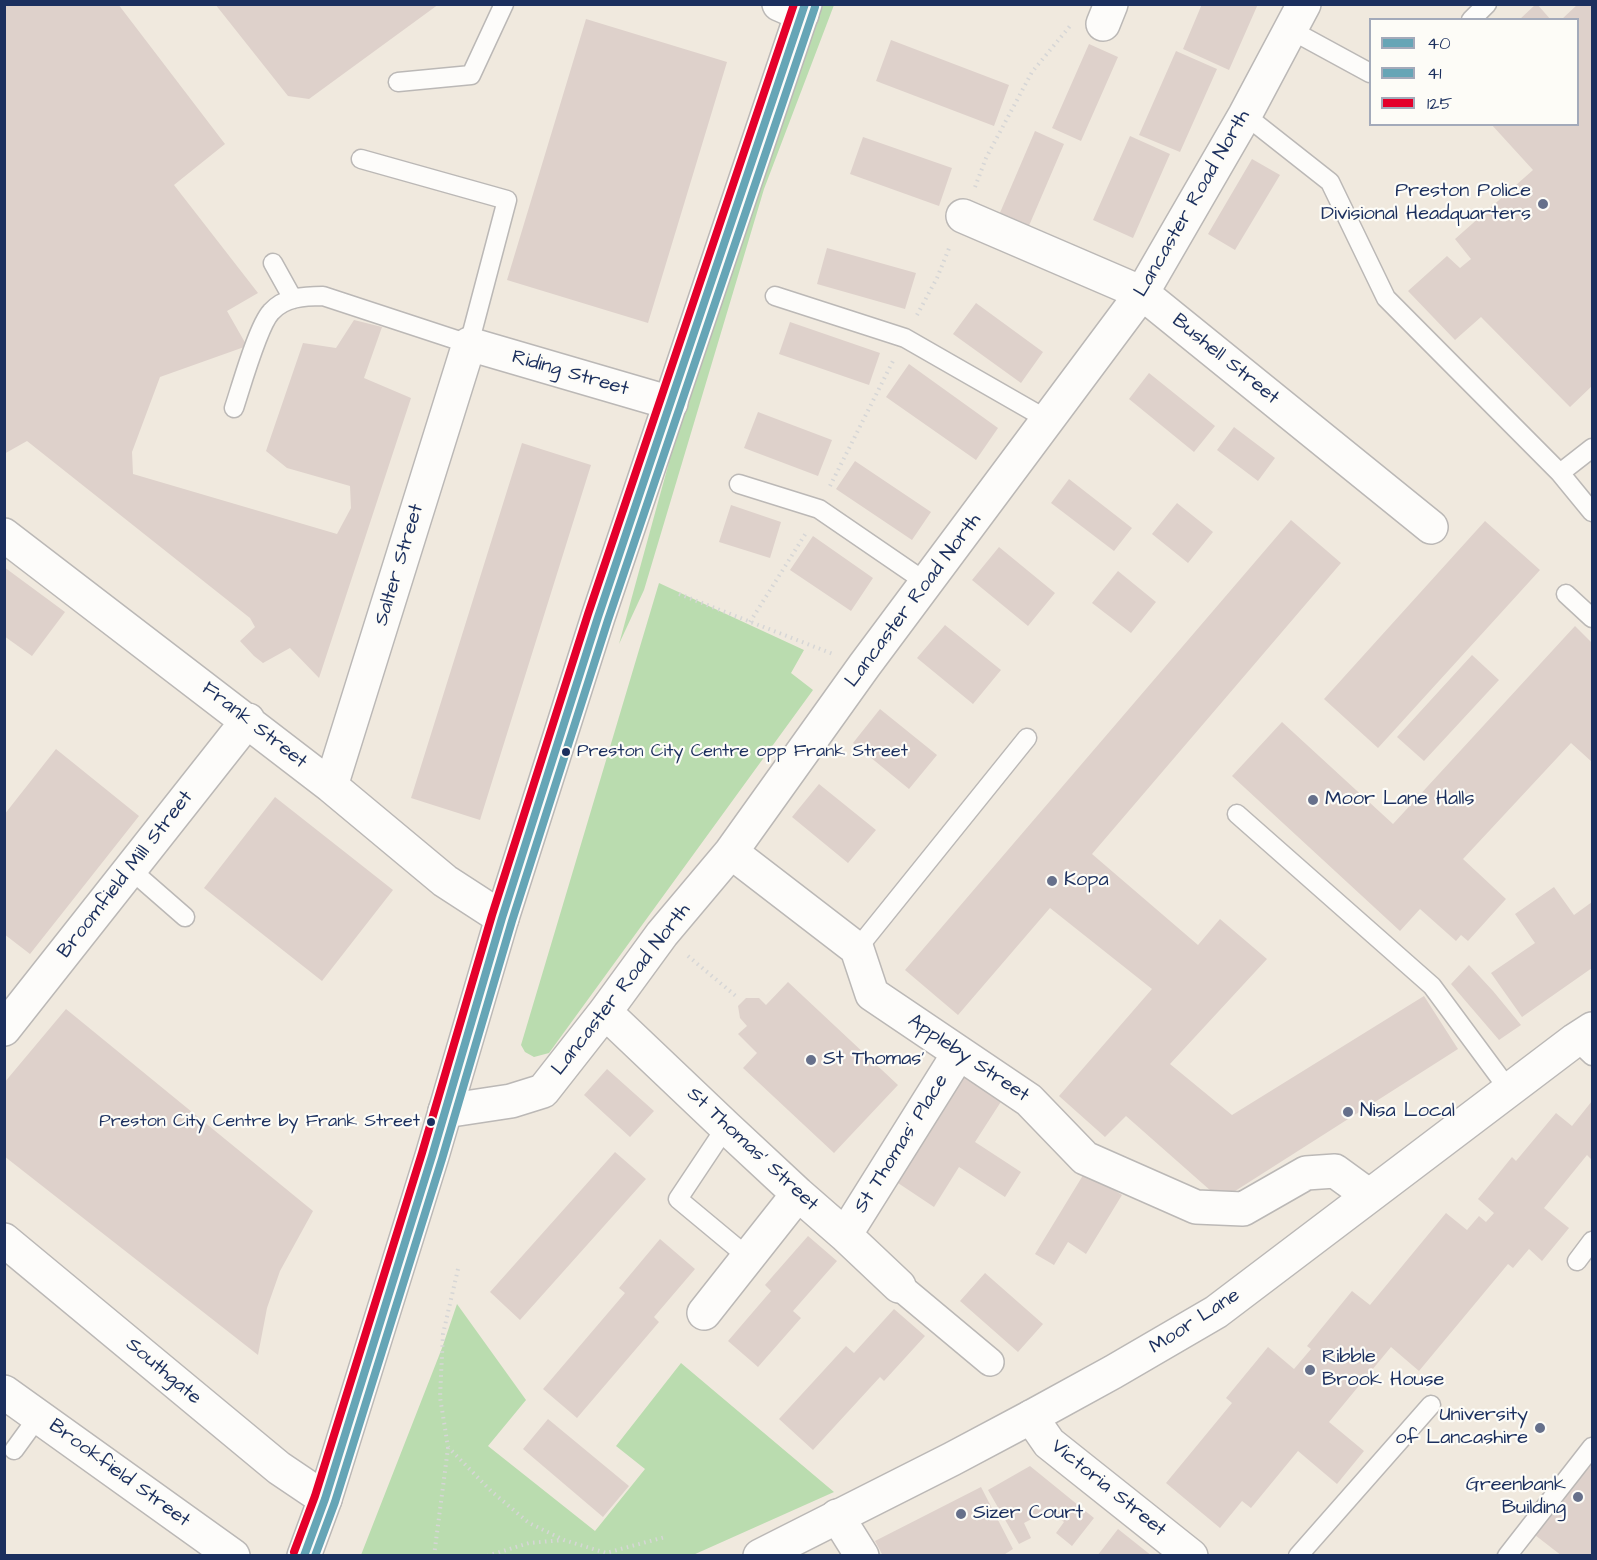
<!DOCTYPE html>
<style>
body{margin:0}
#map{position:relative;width:1597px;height:1560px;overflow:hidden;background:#f0e9de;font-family:"Architects Daughter",sans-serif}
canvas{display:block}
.frame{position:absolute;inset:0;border:6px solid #1b2f5e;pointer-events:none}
.legend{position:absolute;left:1369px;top:18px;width:210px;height:108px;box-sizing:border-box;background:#fdfcf7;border:2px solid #a3aaba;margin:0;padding:8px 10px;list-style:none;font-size:18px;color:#1b2f5e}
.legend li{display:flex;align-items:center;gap:12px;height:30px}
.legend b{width:30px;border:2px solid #a3aaba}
</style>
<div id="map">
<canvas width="1597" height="1560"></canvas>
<div class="frame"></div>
<ul class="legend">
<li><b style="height:8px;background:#66a5b6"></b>40</li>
<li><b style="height:8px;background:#66a5b6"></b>41</li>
<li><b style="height:8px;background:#e4002b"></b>125</li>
</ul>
</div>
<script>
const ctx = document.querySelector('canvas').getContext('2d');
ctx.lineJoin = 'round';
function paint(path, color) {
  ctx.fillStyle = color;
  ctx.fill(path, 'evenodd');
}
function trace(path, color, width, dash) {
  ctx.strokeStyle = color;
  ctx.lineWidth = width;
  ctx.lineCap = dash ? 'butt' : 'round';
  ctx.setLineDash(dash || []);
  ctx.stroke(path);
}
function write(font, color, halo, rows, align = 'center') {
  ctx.font = font + ' "Architects Daughter",sans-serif';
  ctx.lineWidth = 4.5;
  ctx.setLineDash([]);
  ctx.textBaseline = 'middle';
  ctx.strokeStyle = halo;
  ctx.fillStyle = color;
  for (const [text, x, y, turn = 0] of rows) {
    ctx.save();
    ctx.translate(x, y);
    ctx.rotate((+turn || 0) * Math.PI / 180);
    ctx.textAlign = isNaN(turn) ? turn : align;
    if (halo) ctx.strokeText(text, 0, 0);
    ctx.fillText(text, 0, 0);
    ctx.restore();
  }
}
const green = new Path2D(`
 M823 5H834L764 189 644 590 619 644 685 404Z
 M659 583 804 650 791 673 813 690 549 1053 534 1057 525 1052 521 1045Z
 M457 1304 526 1400 488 1446 595 1531 645 1469 616 1446 681 1363 834 1492 693 1555H361L442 1348Z`);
const building = new Path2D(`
 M4 4H118L225 144 174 185 258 293 227 311 247 346 160 377 132 452 133 474 337 534 351 508 350 486 287 468 266 451 303 343 336 348 354 320 382 327 364 378 411 398 319 678 290 648 263 663 254 656 240 641 255 627 250 618 27 441 4 454V384L6 383 4 382Z
 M215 4H439L309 99 288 96Z
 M1202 4H1258L1229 70 1183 49Z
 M1537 4 1551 20H1519L1536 4Z
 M1578 4H1592V386L1570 407 1481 317 1455 340 1408 291 1447 256 1460 268 1471 259 1455 239 1533 170 1491 124H1578V20H1561Z
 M586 19 727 62 648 323 507 280Z
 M891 40 1009 85 994 126 876 81Z
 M1089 44 1118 57 1081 141 1052 128Z
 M1176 51 1217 69 1180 152 1139 135Z
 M1035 131 1064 144 1028 228 999 215Z
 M1130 136 1170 154 1133 238 1093 220Z
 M863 137 952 168 939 206 850 174Z
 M1252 159 1280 175 1235 250 1208 234Z
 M827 248 916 273 905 309 817 284Z
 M976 303 1043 352 1021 383 953 334Z
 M790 322 880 353 869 385 779 354Z
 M909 364 998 428 976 460 886 397Z
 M1149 373 1215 426 1194 452 1129 399Z
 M758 412 832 440 818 476 744 448Z
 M1234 427 1275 458 1258 481 1217 450Z
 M522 443 591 465 480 820 411 798Z
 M855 461 931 512 912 540 836 489Z
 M1069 479 1132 528 1114 551 1051 503Z
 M1177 503 1213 532 1188 563 1152 534Z
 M731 505 781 522 770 558 719 542Z
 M1291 520 1341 563 1092 854 1198 945 1220 919 1267 959 1170 1064 1232 1115 1424 996 1458 1049 1232 1193 1211 1191 1126 1116 1105 1137 1059 1096 1152 989 1050 908 958 1015 905 970Z
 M1485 521 1540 570 1378 748 1324 699Z
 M813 536 873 578 851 611 790 570Z
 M999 547 1055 593 1028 626 972 580Z
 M4 567 65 612 32 656 4 636Z
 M1118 571 1156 602 1131 633 1092 603Z
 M945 625 1001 670 973 704 917 658Z
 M1575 626 1592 643V762L1571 743 1463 859 1506 899 1468 941 1461 935 1456 941 1420 909 1400 931 1232 776 1282 722 1393 824Z
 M1472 655 1499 680 1424 761 1397 737Z
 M880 709 937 755 909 789 853 743Z
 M56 749 139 816 30 954 4 934V815Z
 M819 784 876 830 848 863 792 817Z
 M275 797 393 890 322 981 204 888Z
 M1554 887 1574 915 1592 902V968L1522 1017 1491 973 1535 943 1515 914Z
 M1469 965 1493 991 1521 1025 1499 1040 1451 984Z
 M788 982 898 1085 834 1153 743 1068 757 1053 738 1034 747 1026 740 1018 738 1006 746 998H759L766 1005Z
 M66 1009 313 1211 280 1271 267 1308 258 1355 4 1156V1083Z
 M607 1069 654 1111 630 1137 584 1095Z
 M965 1072 1004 1097 975 1142 1021 1172 1005 1197 959 1167 934 1207 895 1181Z
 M1592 1101V1160L1587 1155 1544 1208 1569 1228 1542 1261 1529 1249 1513 1268 1508 1264 1419 1371 1391 1347 1329 1422 1364 1451 1337 1484 1298 1451 1251 1508 1242 1501 1220 1528 1166 1483 1232 1403 1226 1398 1268 1347 1294 1369 1311 1349 1307 1346 1352 1291 1370 1305 1446 1213 1467 1230 1479 1216 1486 1222 1494 1213 1478 1199 1512 1157 1516 1161 1556 1113 1572 1126Z
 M615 1152 646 1179 520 1320 490 1292Z
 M1085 1172 1122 1195 1086 1254 1068 1242 1054 1265 1035 1254Z
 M808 1236 837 1261 793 1311 801 1318 758 1367 728 1341 771 1291 765 1285Z
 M660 1239 695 1269 654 1317 659 1322 577 1418 543 1389 625 1293 619 1288Z
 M985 1273 1043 1324 1018 1352 960 1301Z
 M894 1309 925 1336 884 1381 880 1377 813 1450 779 1419 846 1346 854 1353Z
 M548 1419 629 1486 603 1517 523 1449Z
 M1592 1460V1556H1562L1535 1535Z
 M1030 1466 1094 1518 1072 1546 1056 1533 1064 1522 1049 1510 1024 1523 1031 1538 1019 1544 988 1490Z
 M981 1487 1013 1549 1002 1556H883L875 1541Z
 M1118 1529 1152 1556H1097Z`);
const path = new Path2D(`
 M975 187 986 158 1032 72 1070 26
 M917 315 937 278 950 246
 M830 486 893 361
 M679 594 833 654
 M750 622 806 533
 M688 956 737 997
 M458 1269 443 1334 440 1397 448 1447 491 1491 529 1523 564 1540 606 1553 665 1537
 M434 1556 448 1448
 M487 1556 529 1543 563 1540`);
const service = new Path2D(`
 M1471 20 1487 4
 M1291 30 1370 73
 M398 82 471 75 504 4
 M1245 115 1330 182 1386 298 1560 473 1592 512
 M273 263 293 299
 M775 296 905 338 1048 420
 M234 408C241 387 258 326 271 312 284 297 305 296 323 296L469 344 507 200 361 159
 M1560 473 1592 448
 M739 484 819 509 927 583
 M1566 594 1592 618
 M1237 814 1432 986 1509 1090
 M130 869 185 917
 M857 949 1027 738
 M1575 1040 1592 1056
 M726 1127 678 1199 749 1258
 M1577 1261 1592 1241
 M14 1450 38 1417
 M1298 1556 1431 1405
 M1507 1556 1592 1447`);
const pedestrian = new Path2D(`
 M899 1286 990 1362`);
const minor = new Path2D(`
 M779 4 802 14
 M1103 24 1111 4
 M963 216 1142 293 1431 527
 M4 535 331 786 445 881 502 918
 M331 786 469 344 671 403
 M731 852 857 949 872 994 1029 1100 1085 1158 1196 1207 1243 1209 1306 1173 1335 1171 1368 1195
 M605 1012 726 1127 798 1194 845 1235 899 1286
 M4 1029 248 720
 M445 1111 511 1101 543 1091 605 1012 662 934 731 852 864 666 1142 293 1245 115 1304 4
 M845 1235 959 1053
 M4 1240 279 1468 325 1499
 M704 1313 798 1194
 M4 1392 233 1556
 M1031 1417 1049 1443 1191 1556
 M837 1516 862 1556`);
const primary = new Path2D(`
 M760 1556 952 1459 1031 1417 1113 1372 1216 1312 1575 1040 1592 1029`);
const trunk = new Path2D(`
 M304 1556 325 1499 432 1156 502 918 598 617 805 4`);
const bus1 = new Path2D(`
 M304 1556 325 1499 432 1156 502 918 598 617 805 4`);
const bus2 = new Path2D(`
 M315 1556 335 1502 442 1159 512 921 608 620 815 7`);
const bus3 = new Path2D(`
 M294 1552 315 1496 422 1153 492 915 588 614 794 4`);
const markers = [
 [1543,204,6,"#66708b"],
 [566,752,5,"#1b2f5e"],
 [1313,800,6,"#66708b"],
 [1052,881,6,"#66708b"],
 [811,1060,6,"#66708b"],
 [1348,1112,6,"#66708b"],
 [431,1122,5,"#1b2f5e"],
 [1310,1370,6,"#66708b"],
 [1540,1428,6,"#66708b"],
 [1578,1497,6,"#66708b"],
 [961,1514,6,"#66708b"]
];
const busNames = [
 ["Preston City Centre opp Frank Street",577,752],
 ["Preston City Centre by Frank Street",420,1122,"right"]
];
const poiNames = [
 ["Preston Police",1531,192,"right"],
 ["Divisional Headquarters",1531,215,"right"],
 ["Moor Lane Halls",1325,800],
 ["Kopa",1064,881],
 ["St Thomas'",823,1060],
 ["Nisa Local",1360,1112],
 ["Ribble",1322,1358],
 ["Brook House",1322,1381],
 ["University",1528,1416,"right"],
 ["of Lancashire",1528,1439,"right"],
 ["Greenbank",1566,1486,"right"],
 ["Building",1566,1509,"right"],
 ["Sizer Court",973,1514]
];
const streetNames = [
 ["Lancaster Road North",1193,204,-60],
 ["Bushell Street",1225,360,39],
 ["Riding Street",570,374,16],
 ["Salter Street",400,565,-73],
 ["Lancaster Road North",914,601,-53],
 ["Frank Street",254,726,38],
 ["Broomfield Mill Street",126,875,-52],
 ["Lancaster Road North",622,990,-52],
 ["Appleby Street",968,1059,34],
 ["St Thomas' Place",902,1144,-58],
 ["St Thomas' Street",752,1150,43],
 ["Moor Lane",1195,1322,-33],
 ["Southgate",163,1372,40],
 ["Brookfield Street",119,1474,36],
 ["Victoria Street",1108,1489,39]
];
paint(green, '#badcaf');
paint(building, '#ded1cb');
trace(service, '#bbb8b6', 21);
trace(pedestrian, '#bbb8b6', 30);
trace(minor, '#bbb8b6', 36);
trace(primary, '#bbb8b6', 36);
trace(trunk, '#bbb8b6', 36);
trace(path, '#d6d6d6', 4, [1.5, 4.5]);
trace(service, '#fdfcfa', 18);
trace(pedestrian, '#fdfcfa', 27);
trace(minor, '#fdfcfa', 33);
trace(primary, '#fdfcfa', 33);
trace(trunk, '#fdfcfa', 33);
trace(bus1, '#66a5b6', 8);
trace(bus2, '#66a5b6', 8);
trace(bus3, '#e4002b', 8);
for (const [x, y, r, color] of markers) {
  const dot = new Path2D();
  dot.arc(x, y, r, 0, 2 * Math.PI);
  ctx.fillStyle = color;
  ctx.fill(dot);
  trace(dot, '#fdfcf7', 2);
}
write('18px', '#1b2f5e', '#fdfcf7', busNames, 'left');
write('20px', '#1b2f5e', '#fdfcf7', poiNames, 'left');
write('20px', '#1b2f5e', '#fdfcf7', streetNames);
</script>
